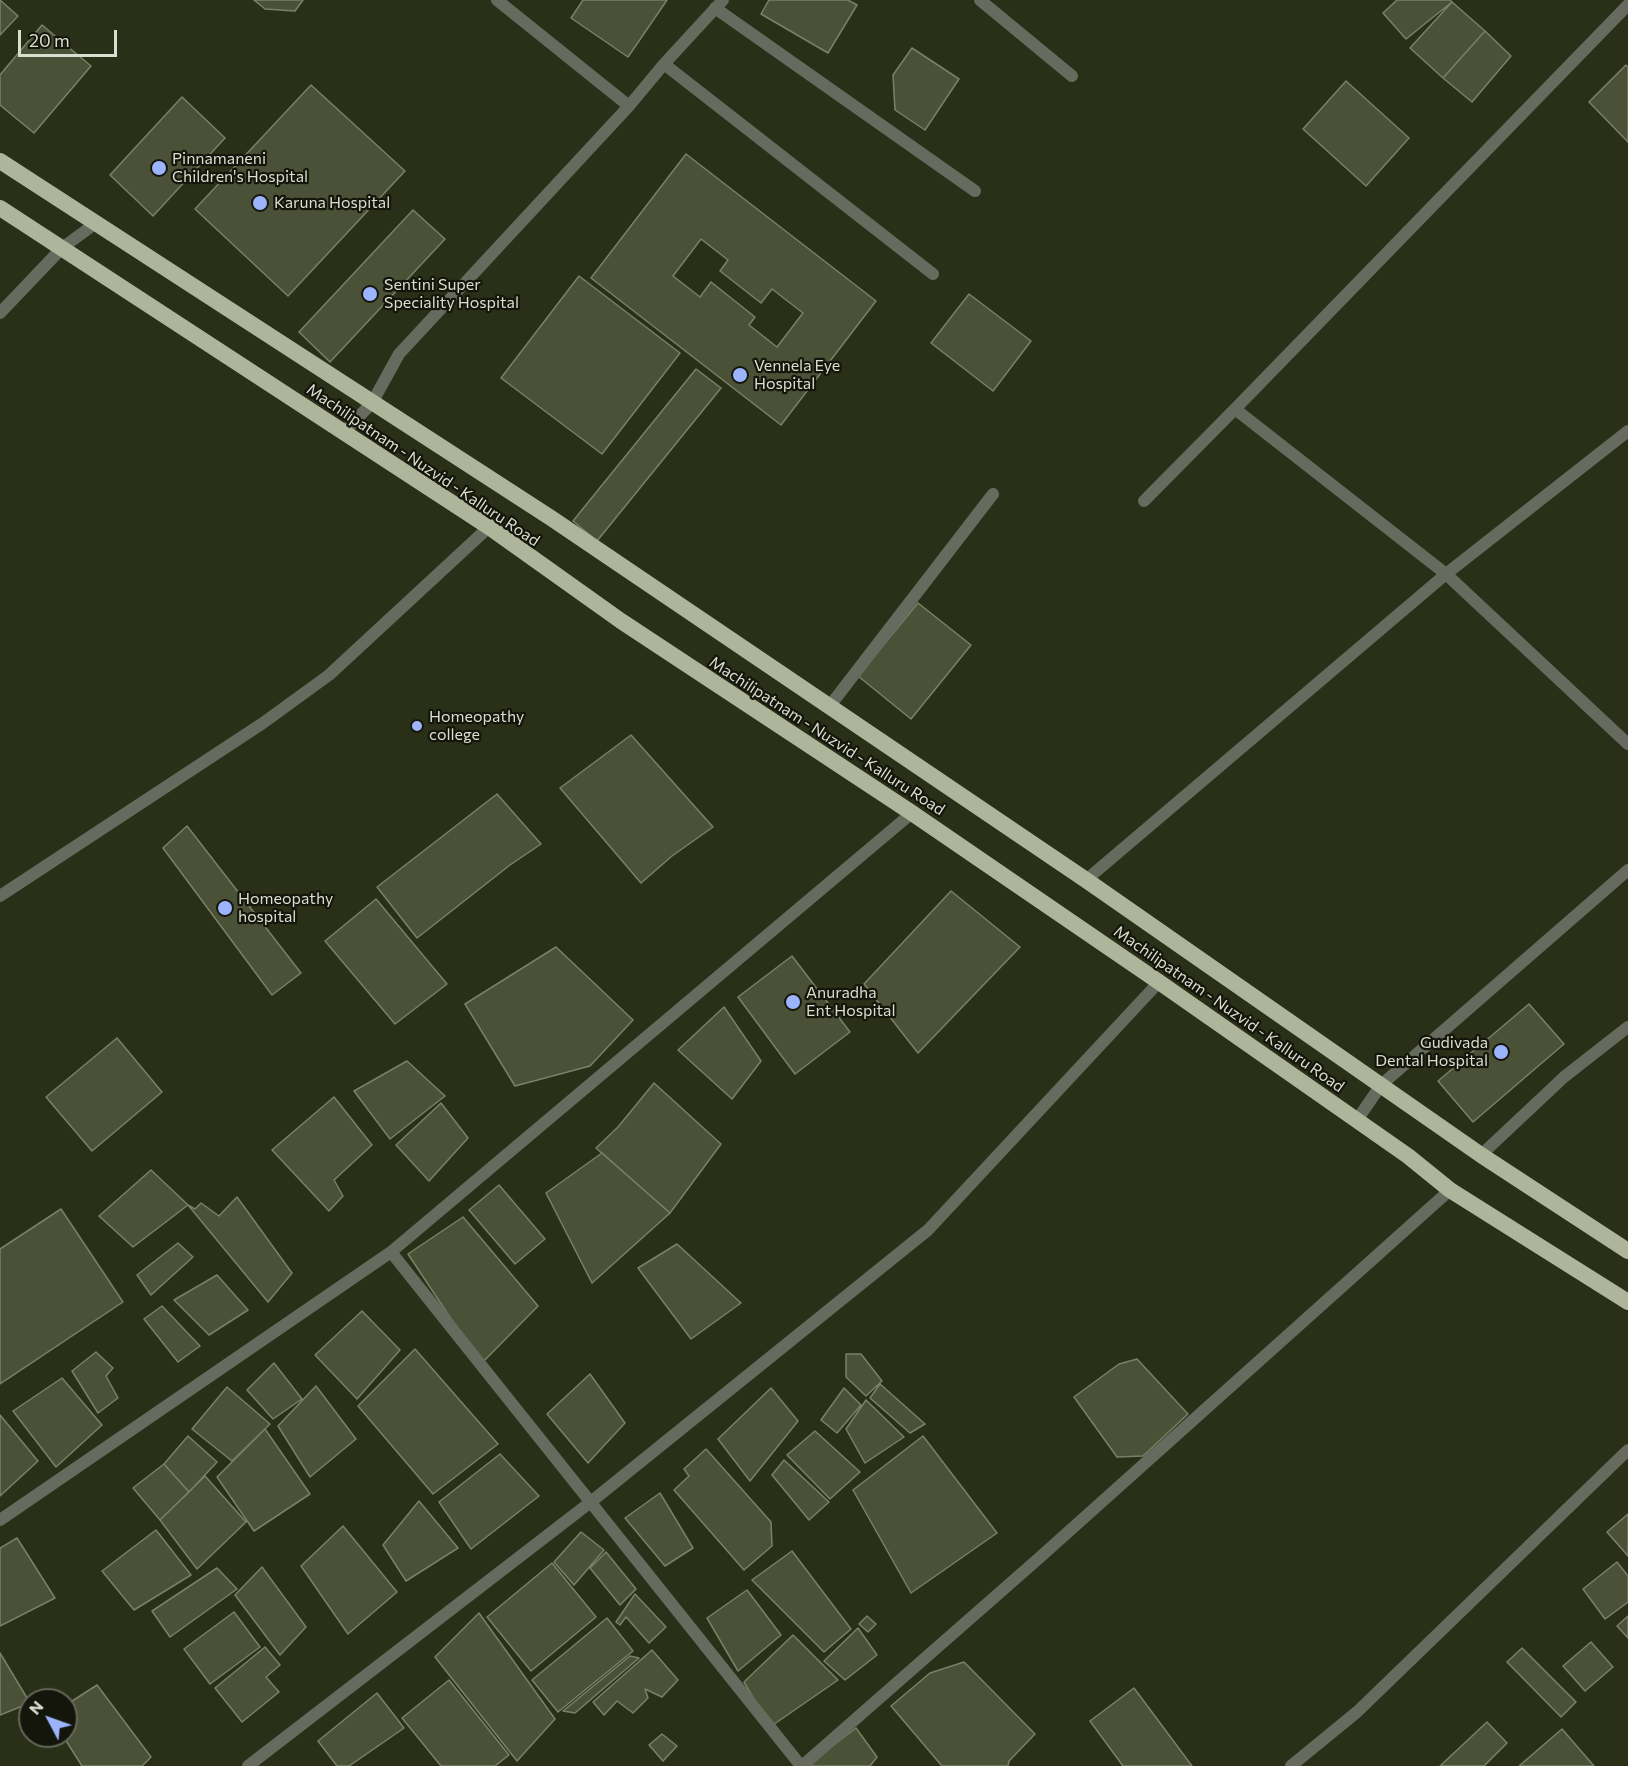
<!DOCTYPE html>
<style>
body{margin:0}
#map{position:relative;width:1628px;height:1766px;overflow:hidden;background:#2a3017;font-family:Commissioner,sans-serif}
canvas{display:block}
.north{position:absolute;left:18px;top:1688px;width:60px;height:60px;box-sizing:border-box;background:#14160c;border:2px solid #63665a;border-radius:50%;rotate:311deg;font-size:16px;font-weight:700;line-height:24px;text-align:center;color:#dadecf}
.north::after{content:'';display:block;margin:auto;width:21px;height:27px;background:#9cb4fd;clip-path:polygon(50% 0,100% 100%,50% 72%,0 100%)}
.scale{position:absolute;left:18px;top:30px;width:99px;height:27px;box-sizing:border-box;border:3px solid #dadecf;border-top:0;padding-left:8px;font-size:18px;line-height:21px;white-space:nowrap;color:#dadecf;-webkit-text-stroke:4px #14160c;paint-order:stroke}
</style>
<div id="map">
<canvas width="1628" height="1766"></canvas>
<div class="north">N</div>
<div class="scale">20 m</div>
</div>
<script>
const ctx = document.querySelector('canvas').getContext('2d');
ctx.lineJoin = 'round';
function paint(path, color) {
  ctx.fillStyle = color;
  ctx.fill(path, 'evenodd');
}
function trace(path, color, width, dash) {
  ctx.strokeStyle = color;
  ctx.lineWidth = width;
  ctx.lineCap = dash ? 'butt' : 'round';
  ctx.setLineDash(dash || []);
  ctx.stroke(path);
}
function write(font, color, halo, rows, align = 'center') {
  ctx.font = font + ' Commissioner,sans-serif';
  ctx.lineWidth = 4.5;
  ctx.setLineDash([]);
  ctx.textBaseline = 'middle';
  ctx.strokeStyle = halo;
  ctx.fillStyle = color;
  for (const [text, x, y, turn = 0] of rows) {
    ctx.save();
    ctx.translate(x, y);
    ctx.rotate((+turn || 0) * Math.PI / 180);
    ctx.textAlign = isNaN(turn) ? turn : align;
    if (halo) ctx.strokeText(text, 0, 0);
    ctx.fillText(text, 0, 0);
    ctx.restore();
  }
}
const building = new Path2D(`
 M0 0 18 16 0 35Z
 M254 0H303L295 11 265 9Z
 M583 0H667L628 57 571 18Z
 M769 0H848L857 5 828 53 761 14Z
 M1397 0H1450L1452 2 1406 39 1383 13Z
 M1452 2 1485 31 1443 78 1410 48Z
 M42 25 91 66 34 133 0 105V75Z
 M1485 31 1511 56 1472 102 1443 78Z
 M912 48 959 79 925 130 895 110 893 75Z
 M1626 65 1628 67V142L1589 102Z
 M1346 81 1409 138 1366 186 1303 129Z
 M311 85 405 171 288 296 195 209Z
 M182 97 225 138 153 216 110 175Z
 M686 154 876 301 781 425 591 278ZM701 239 728 260 720 271 761 303 772 289 803 313 777 347 749 325 755 317 711 282 700 297 673 276Z
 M413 210 445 239 330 362 299 332Z
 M579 276 680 353 602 454 501 378Z
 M969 294 1031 341 993 391 931 343Z
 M696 369 721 388 597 541 573 521Z
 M918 603 971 645 911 719 858 676Z
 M631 735 713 827 672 856 641 883 560 788Z
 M497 794 541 844 510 865 417 938 377 887Z
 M187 826 301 973 272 995 163 848Z
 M951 891 1020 947 918 1053 864 984Z
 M376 899 447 984 395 1024 325 941Z
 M556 947 633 1020 590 1066 515 1086 465 1004Z
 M792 956 850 1032 795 1074 738 997Z
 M1529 1004 1564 1044 1473 1122 1438 1081Z
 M724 1007 761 1061 732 1099 678 1050Z
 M117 1038 162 1092 92 1151 46 1097Z
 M407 1061 445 1096 390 1139 354 1091Z
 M654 1083 721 1144 670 1213 596 1148 618 1127Z
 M334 1097 372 1145 334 1180 343 1196 329 1211 272 1150Z
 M441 1103 468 1138 429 1181 396 1145Z
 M602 1153 670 1213 592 1283 546 1193Z
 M151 1170 188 1205 133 1247 99 1216Z
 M499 1185 545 1239 515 1264 469 1210Z
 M237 1197 292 1273 268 1302 188 1205 195 1209 201 1203 219 1216Z
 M61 1209 123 1302 0 1384V1249Z
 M463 1217 538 1306 481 1364 408 1254Z
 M178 1243 193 1257 151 1295 137 1275Z
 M677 1244 741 1303 691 1339 638 1268Z
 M217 1275 248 1310 209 1335 174 1300Z
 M162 1306 200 1346 178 1362 144 1319Z
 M362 1311 400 1350 357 1399 315 1355Z
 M415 1349 498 1444 433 1494 358 1406Z
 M96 1352 113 1368 106 1376 118 1398 98 1413 72 1371Z
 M846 1354H861L882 1381 866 1396 846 1377Z
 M1137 1359 1188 1414 1143 1456 1117 1457 1074 1397 1119 1364Z
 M274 1363 302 1399 273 1419 247 1390Z
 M590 1374 625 1423 588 1463 547 1414Z
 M62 1378 102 1425 56 1467 13 1411Z
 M880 1384 925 1424 910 1433 870 1398Z
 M316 1386 356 1439 310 1477 278 1426Z
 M227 1387 270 1424 232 1461 192 1429Z
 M771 1388 798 1421 750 1481 718 1439Z
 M844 1388 861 1405 837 1433 821 1420Z
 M866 1400 904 1437 865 1463 846 1429Z
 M0 1415 38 1461 0 1496Z
 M265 1429 310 1494 254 1531 217 1477Z
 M815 1431 860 1472 830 1499 787 1455Z
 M188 1436 217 1462 189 1492 164 1464Z
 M923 1436 997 1533 911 1593 853 1490Z
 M706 1449 771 1522 772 1546 744 1570 674 1490 689 1476 684 1469Z
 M500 1454 539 1496 471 1549 439 1502Z
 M784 1460 829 1502 809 1520 772 1475Z
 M164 1464 189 1492 160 1520 133 1488Z
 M205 1476 246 1522 197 1569 160 1520Z
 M660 1493 693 1548 665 1566 625 1518Z
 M419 1501 458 1548 406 1581 383 1545Z
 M1628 1514V1556L1607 1532Z
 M343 1526 397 1592 348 1634 301 1566Z
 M156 1530 191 1575 134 1610 102 1571Z
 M581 1532 604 1550 574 1585 554 1562Z
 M17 1538 55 1598 0 1626V1548Z
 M792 1551 851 1629 824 1652 752 1580Z
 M606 1552 636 1589 620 1605 590 1568Z
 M1617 1562 1628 1576V1602L1605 1619 1583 1589Z
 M552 1563 596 1617 531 1671 487 1617Z
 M262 1567 306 1627 280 1655 235 1595Z
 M217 1568 237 1589 170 1637 152 1611Z
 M747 1590 781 1635 738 1671 707 1618Z
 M635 1594 666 1627 649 1643 626 1617 620 1625 616 1622Z
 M234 1612 260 1647 210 1684 184 1649Z
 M479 1613 555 1719 517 1761 435 1657Z
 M867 1616 876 1624 868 1632 859 1624Z
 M1628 1616V1638L1617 1626Z
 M607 1618 633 1651 558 1712 532 1680Z
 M858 1628 877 1655 845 1680 824 1661Z
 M793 1635 838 1680 770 1727 744 1682Z
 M1591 1642 1613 1667 1585 1691 1563 1666Z
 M265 1647 280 1665 266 1677 279 1692 242 1722 215 1688Z
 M1522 1648 1576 1702 1561 1717 1507 1662Z
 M652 1650 678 1680 662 1697 645 1689 648 1698 633 1713 617 1701 604 1715 593 1702Z
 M0 1653 30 1703 0 1715Z
 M630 1656 639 1658 575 1713 563 1711Z
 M964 1662 1035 1734 1009 1761 1008 1766H942L891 1706 930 1673Z
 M449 1680 509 1755 495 1766H441L402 1718Z
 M97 1685 151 1757 142 1766H82L63 1736H66V1705Z
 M1134 1688 1192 1766H1123L1090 1721Z
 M377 1693 404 1728 349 1766H337L318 1741Z
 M1487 1722 1507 1743 1484 1766H1440Z
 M856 1728 877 1757 870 1766H806Z
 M1562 1729 1594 1766H1519Z
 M662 1734 677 1746 663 1761 649 1745Z`);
const service = new Path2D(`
 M0 313 62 248 96 223
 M0 896 263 723 329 675 489 527`);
const minor = new Path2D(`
 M497 0 629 106
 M980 0 1072 76
 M1628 5 1235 409 1446 574 1628 744
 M715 8 975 191
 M664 64 933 274
 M343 433 372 403 399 354 629 106 664 64 723 0
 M1144 501 1235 409
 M829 707 993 494
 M1086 880 1446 574 1628 431
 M1357 1120 1381 1085 1628 870
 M1481 1155 1564 1077 1628 1027
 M391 1252 801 1766
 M0 1520 391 1252 912 813
 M248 1766 592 1501 928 1230 1159 982
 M802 1766 1038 1559 1450 1190
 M1291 1766 1357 1712 1628 1450`);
const trunk = new Path2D(`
 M0 161 551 518 1086 880 1481 1155 1628 1251
 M0 208 489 527 621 621 912 813 1159 982 1408 1156 1450 1190 1628 1302`);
const markers = [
 [159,168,8,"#9cb4fd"],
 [260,203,8,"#9cb4fd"],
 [370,294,8,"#9cb4fd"],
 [740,375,8,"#9cb4fd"],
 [417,726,6,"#9cb4fd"],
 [225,908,8,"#9cb4fd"],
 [793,1002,8,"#9cb4fd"],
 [1501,1052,8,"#9cb4fd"]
];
const poiNames = [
 ["Pinnamaneni",172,159],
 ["Children's Hospital",172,177],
 ["Karuna Hospital",274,203],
 ["Sentini Super",384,285],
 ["Speciality Hospital",384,303],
 ["Vennela Eye",754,366],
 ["Hospital",754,384],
 ["Homeopathy",429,717],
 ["college",429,735],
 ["Homeopathy",238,899],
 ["hospital",238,917],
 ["Anuradha",806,993],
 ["Ent Hospital",806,1011],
 ["Gudivada",1488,1043,"right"],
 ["Dental Hospital",1488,1061,"right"]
];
const streetNames = [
 ["Machilipatnam - Nuzvid - Kalluru Road",423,465,34],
 ["Machilipatnam - Nuzvid - Kalluru Road",827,736,33],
 ["Machilipatnam - Nuzvid - Kalluru Road",1229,1009,35]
];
paint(building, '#4b5137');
trace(building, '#7a8166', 1.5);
trace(service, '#676b5f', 12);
trace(minor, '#676b5f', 12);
trace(trunk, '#aeb59a', 16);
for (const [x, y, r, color] of markers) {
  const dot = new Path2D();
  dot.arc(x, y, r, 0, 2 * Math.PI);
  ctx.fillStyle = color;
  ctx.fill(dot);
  trace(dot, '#14160c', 2);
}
write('16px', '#dadecf', '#14160c', poiNames, 'left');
write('16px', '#dadecf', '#14160c', streetNames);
</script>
